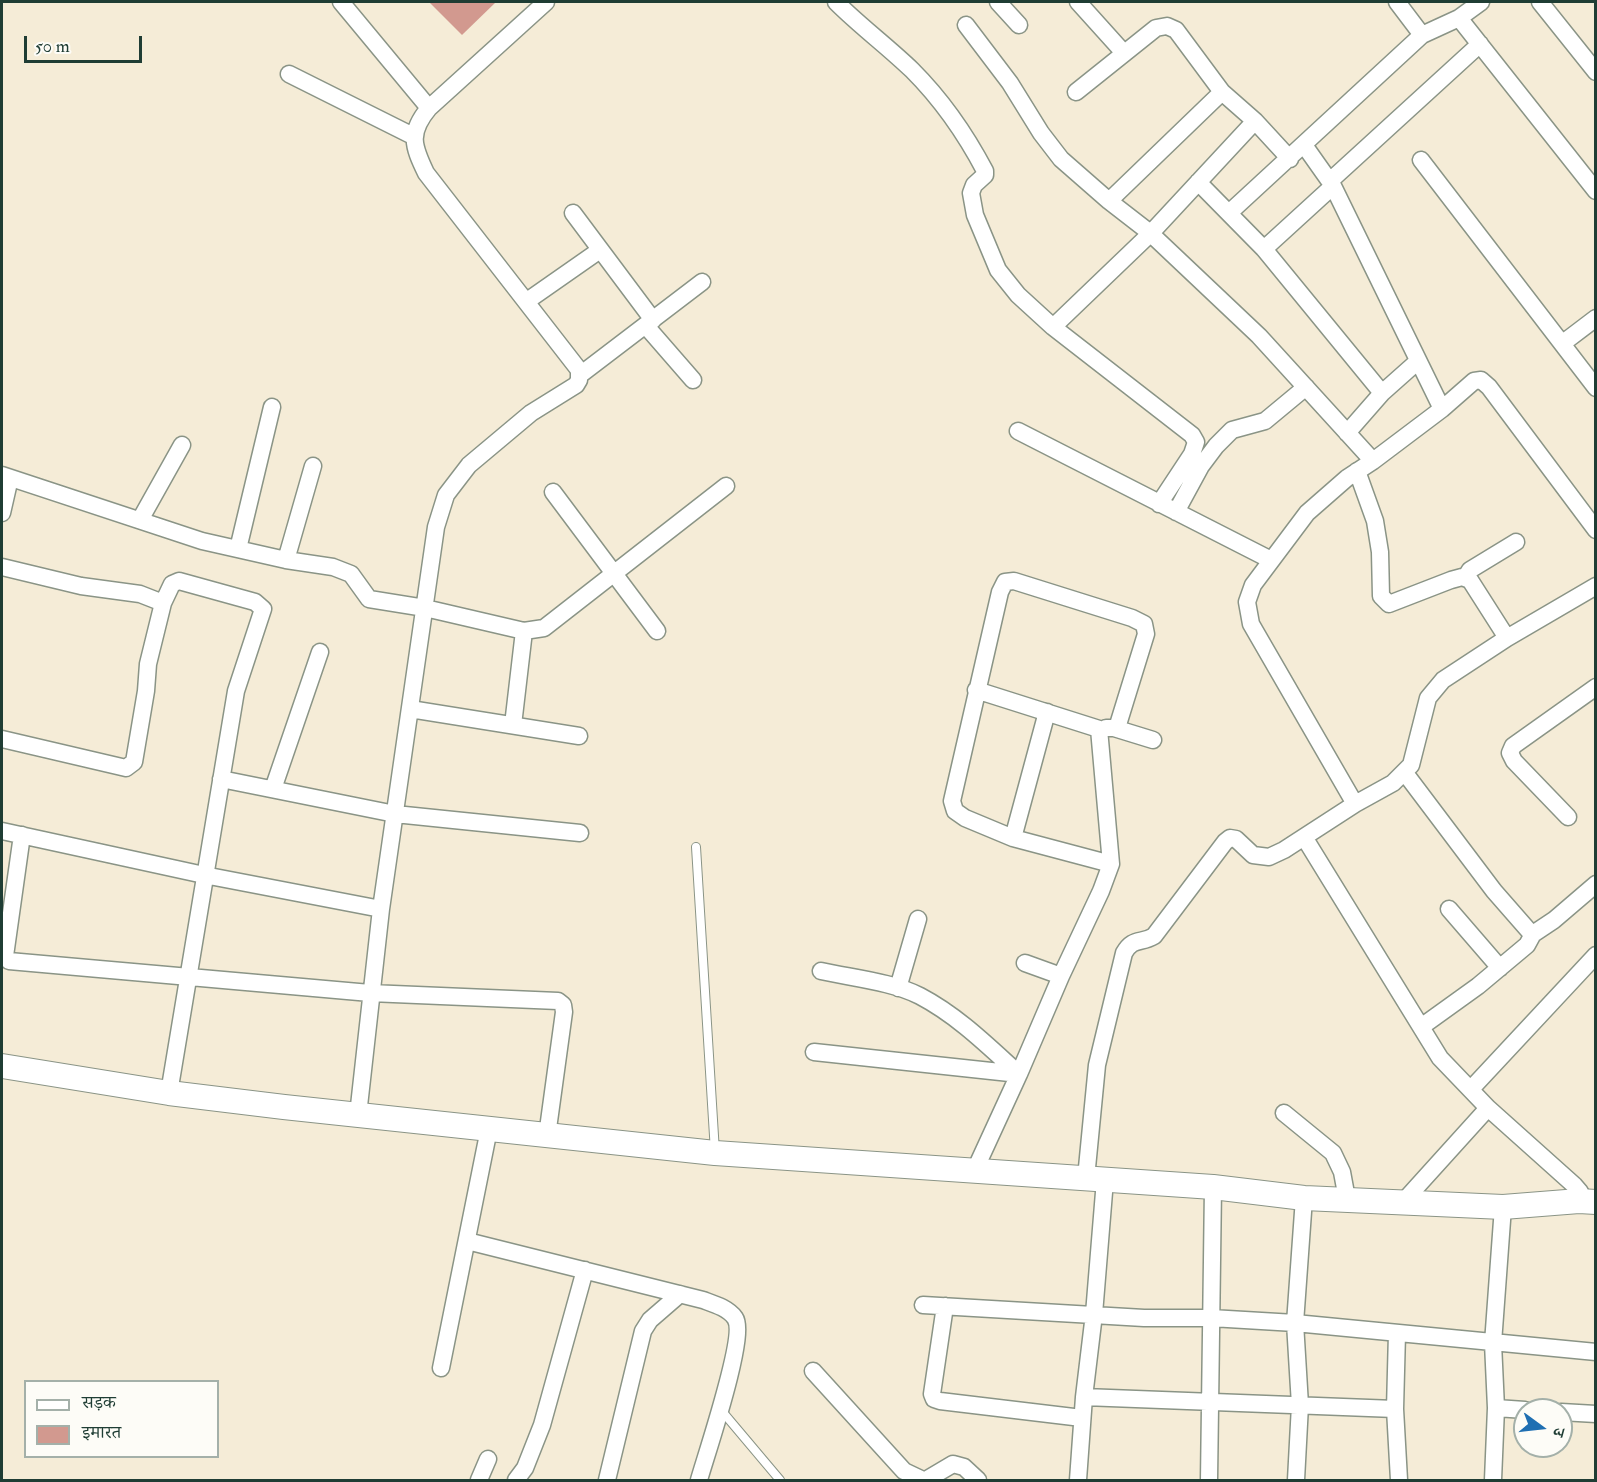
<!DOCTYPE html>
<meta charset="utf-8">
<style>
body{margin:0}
#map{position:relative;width:1597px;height:1482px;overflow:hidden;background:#f5ecd7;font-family:"IM FELL Double Pica","Noto Serif Devanagari",serif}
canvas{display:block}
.frame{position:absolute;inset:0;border:3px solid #1f3d34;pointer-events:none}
.legend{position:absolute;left:24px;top:1380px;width:195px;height:78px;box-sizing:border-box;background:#fdfcf7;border:2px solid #a4b0a9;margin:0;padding:8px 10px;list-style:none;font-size:18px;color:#1f3d34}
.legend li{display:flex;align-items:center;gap:12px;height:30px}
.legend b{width:30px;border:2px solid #a4b0a9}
.north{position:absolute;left:1513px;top:1398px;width:60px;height:60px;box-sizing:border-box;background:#fdfcf7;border:2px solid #a4b0a9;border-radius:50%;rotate:105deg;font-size:16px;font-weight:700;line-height:24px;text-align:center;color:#1f3d34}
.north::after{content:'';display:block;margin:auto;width:21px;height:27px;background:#1f6fb2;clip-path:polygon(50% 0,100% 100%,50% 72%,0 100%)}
.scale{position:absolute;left:24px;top:36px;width:118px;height:27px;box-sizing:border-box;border:3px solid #1f3d34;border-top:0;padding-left:8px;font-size:18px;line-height:21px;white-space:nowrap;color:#1f3d34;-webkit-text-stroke:4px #fdfcf7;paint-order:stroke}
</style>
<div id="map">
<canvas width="1597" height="1482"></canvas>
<div class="frame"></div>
<ul class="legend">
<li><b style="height:8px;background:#fff"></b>सड़क</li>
<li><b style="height:16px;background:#d2998f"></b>इमारत</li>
</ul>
<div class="north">उ</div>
<div class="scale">50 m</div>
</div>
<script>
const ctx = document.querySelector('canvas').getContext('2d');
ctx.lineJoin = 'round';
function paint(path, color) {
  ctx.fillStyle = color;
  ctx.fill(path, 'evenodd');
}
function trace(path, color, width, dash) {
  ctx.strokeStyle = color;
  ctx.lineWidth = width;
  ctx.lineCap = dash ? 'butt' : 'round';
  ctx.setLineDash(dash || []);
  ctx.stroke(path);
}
const building = new Path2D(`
 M429 2H496L462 35Z`);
const lane = new Path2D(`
 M696 847 715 1152
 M721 1410 780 1480`);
const street = new Path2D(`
 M341 2 429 108
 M836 2C860 26 887 46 912 70 942 100 965 133 985 171V175L974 185 971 193 975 215 998 270 1018 295 1053 327 1192 435 1196 442 1192 454 1159 504
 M998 2 1019 25
 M1078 2 1124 53
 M1397 2 1422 35
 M1540 2 1596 72
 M1459 18 1596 191
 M966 25 1010 83 1041 133 1061 159 1109 201 1149 232 1259 336 1373 461
 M289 74 413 136
 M1076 92 1156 28 1167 26 1176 30 1222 92 1255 121 1290 159
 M1304 145 1333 186 1442 409
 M1421 160 1596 388
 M1330 181 1480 44
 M1198 182 1264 249 1382 393
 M1109 201 1222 92
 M573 213 653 320
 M1229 213 1422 35 1459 18 1481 2
 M1264 249 1333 186
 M527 301 600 250
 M646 326 693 380
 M1053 327 1151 233 1255 121
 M1563 343 1596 318
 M580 375 702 282
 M1018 431 1271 560
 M1347 433 1382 393 1418 361
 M1357 471 1375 521 1380 552 1381 596 1389 604 1451 580 1462 577 1470 580 1507 638
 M2 475 202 541 286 560 333 567 351 574 369 599 425 608 524 631 544 628 726 486
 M553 492 657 631
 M1176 512 1201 466 1216 446 1232 430 1265 421 1306 387
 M2 513 10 478
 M140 520 182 445
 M238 549 272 407
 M286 560 313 466
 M2 567 81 586 140 594 163 603
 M1465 578 1470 570 1516 542
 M410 709 579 736
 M513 725 524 631
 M1106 728H1114L1153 740
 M2 739 126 768 134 762 146 691 148 664 163 603 172 584 179 581 255 602 263 609 236 691 169 1093
 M1405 773 1494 891 1529 931 1533 934 1554 920 1596 884
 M221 779 395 814 580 833
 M273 789 320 652
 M1355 804 1251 624 1247 602 1253 585 1307 513 1347 478 1373 461 1442 409 1474 381 1481 380 1489 387 1596 530
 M1568 817 1514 761 1510 753 1513 746 1596 687
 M2 831 204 875 381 909
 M22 835 5 956 9 961 370 993 558 1001 563 1005 564 1012 547 1136
 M1304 837 1440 1058 1488 1108 1574 1185 1580 1192 1579 1201
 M1013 838 1047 712
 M1111 864 1013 838 965 818 955 811 952 801 1000 592 1005 582 1014 581 1132 618 1144 624 1146 634 1117 728
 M1449 909 1500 968
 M1025 963 1061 976
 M898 988 918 919
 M1421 1027 1478 986 1527 945 1533 934
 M814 1052 1019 1074C988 1046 958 1016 920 996 893 982 852 978 821 971
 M1471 1089 1596 955
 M1284 1113 1333 1153 1342 1172 1347 1199
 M358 1115 381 909 436 527 446 495 469 465 531 413 576 385 579 380V370L426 173C413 146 408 133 429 108L546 2
 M974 1172 1019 1074 1061 976 1101 891 1111 864 1099 729 976 690
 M1086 1178 1097 1065 1124 953C1133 937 1141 944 1154 936L1225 842 1230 838 1236 839 1253 855 1269 857 1284 850 1355 804 1393 783 1411 765 1428 698 1443 680 1507 638 1596 586
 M1403 1202 1488 1108
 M467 1241 703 1300C714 1304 728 1308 735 1318 747 1335 706 1455 699 1480
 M923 1305 1144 1318H1211L1295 1323 1596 1352
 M945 1306 932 1394 934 1399 940 1401 1082 1418
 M1397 1333 1395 1409 1399 1480
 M441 1368 489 1129
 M813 1371 904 1471 923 1480
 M1084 1397 1395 1409
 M1496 1408 1525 1410
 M1561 1412 1596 1414
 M479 1480 488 1459
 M516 1480 525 1468 542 1425 585 1270
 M607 1480 643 1331 650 1320 680 1294
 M926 1480 953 1464 964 1467 978 1480
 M1078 1480 1084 1397 1094 1314 1105 1180
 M1209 1480 1213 1187
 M1296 1480 1300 1405 1295 1323 1304 1198
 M1493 1480 1496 1408 1493 1343 1503 1207`);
const secondary = new Path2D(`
 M2 1066 169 1093 284 1107 715 1153 1213 1187 1304 1198 1503 1207 1579 1201 1596 1202`);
paint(building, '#d2998f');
trace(lane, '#8a9486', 10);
trace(street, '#8a9486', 19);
trace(secondary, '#8a9486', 26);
trace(lane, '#fff', 8);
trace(street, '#fff', 16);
trace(secondary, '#fff', 24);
</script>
